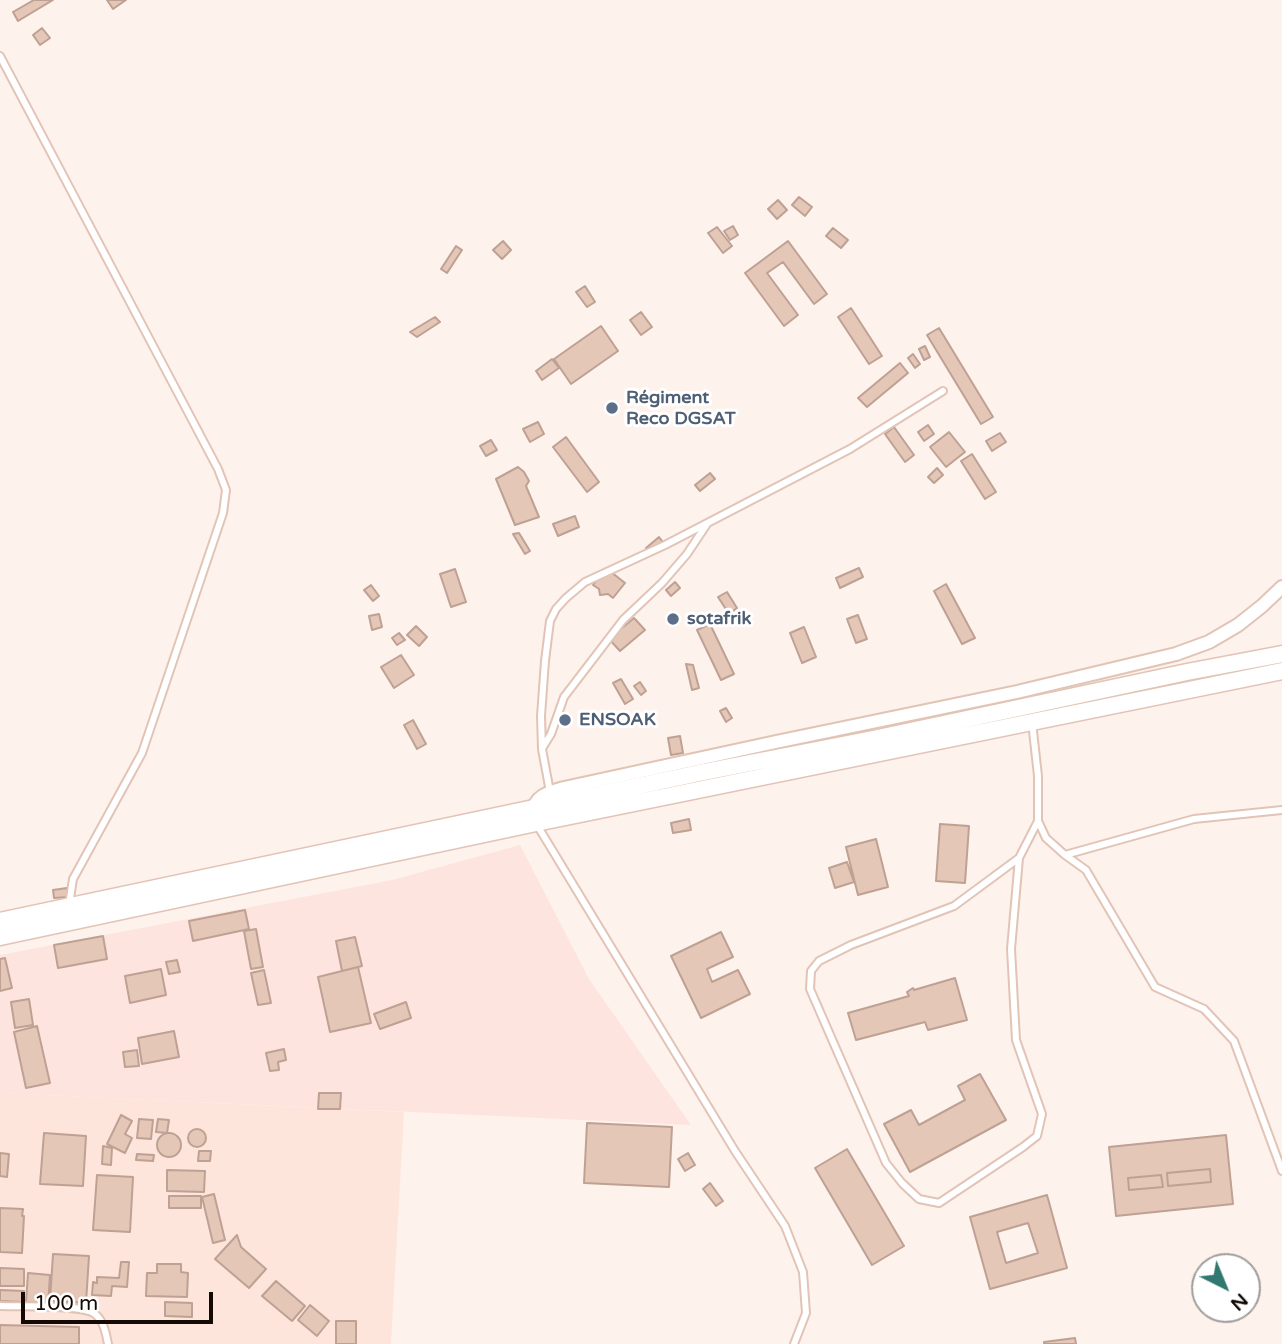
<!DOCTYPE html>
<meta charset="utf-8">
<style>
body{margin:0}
#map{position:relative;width:1282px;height:1344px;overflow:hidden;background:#fef2ec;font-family:"Varela Round",sans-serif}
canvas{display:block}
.north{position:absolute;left:1191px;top:1253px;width:70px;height:70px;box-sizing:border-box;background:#fff;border:2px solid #a19d9b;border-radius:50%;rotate:137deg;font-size:19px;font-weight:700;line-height:28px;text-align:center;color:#130905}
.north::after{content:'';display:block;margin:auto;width:24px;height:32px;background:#317870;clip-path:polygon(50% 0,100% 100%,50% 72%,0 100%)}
.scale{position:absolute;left:21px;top:1292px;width:192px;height:32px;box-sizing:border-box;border:4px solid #130905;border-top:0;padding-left:9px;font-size:21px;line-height:24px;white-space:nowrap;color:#130905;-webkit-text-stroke:5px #fff;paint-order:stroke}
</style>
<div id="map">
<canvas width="1282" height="1344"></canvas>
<div class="north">N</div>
<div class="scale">100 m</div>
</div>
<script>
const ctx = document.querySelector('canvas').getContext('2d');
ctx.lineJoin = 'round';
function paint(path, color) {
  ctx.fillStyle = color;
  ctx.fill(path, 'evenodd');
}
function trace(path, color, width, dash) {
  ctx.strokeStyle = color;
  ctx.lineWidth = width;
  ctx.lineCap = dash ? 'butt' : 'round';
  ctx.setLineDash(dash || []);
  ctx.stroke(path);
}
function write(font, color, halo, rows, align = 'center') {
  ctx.font = font + ' "Varela Round",sans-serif';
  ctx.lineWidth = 6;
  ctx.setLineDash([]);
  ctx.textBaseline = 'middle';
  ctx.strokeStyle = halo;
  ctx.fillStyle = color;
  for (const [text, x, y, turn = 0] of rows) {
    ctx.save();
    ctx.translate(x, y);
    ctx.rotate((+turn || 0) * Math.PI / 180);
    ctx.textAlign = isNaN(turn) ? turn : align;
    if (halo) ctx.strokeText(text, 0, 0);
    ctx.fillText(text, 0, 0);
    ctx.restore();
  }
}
const commercial = new Path2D(`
 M520 845 589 979 691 1125 0 1093V955L392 880Z`);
const industrial = new Path2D(`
 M0 1093 404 1112 391 1344H0Z`);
const building = new Path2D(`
 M34 0H53L18 21 13 12Z
 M107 0H126L113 9Z
 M42 28 50 38 40 45 33 35Z
 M799 197 812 207 805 216 792 205Z
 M778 200 787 210 777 219 768 209Z
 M733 226 738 235 730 240 724 231Z
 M717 227 732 246 723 253 708 233Z
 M833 228 848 240 841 248 826 236Z
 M503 241 511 250 502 259 493 250Z
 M788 241 827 294 814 304 783 262 767 273 798 315 784 326 745 273Z
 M456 246 462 250 447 273 441 269Z
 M585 286 595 302 587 307 576 292Z
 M851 308 882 356 869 364 838 317Z
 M641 312 652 327 641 335 630 320Z
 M435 317 440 322 417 337 410 332Z
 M601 326 618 351 571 384 554 359Z
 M939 328 993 417 981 424 927 335Z
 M925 346 930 357 924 360 919 349Z
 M913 354 920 364 915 368 908 358Z
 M552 359 559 368 542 380 536 371Z
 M900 363 908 373 867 407 858 398Z
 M538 422 544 434 530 442 523 429Z
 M928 425 934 434 924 441 918 432Z
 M894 427 914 455 905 462 885 434Z
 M949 432 965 452 946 467 930 447Z
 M1000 433 1006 442 992 451 986 441Z
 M566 437 599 482 587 492 553 447Z
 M491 440 497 450 486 456 480 446Z
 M972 454 996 492 985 499 961 461Z
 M518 467 524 472 529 481 526 486 539 517 515 525 496 479Z
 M937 468 943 475 934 483 928 477Z
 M710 473 715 479 700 491 695 485Z
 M575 516 579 527 558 536 553 524Z
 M519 533 530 551 525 554 513 534Z
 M659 537 665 545 652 555 646 548Z
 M606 568 625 583 613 598 608 594 600 595 599 589 593 585Z
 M859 568 863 577 840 588 836 578Z
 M455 569 466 602 451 607 440 574Z
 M675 582 680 588 671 596 666 590Z
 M946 584 975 638 962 644 934 591Z
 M371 585 379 596 373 601 364 590Z
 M727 592 737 608 729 614 718 597Z
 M379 614 382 627 372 630 369 616Z
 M858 615 867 639 856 643 847 619Z
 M634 618 645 630 620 651 609 639Z
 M710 624 734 674 721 680 697 630Z
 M416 626 427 637 419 646 407 635Z
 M804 627 816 657 802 663 790 633Z
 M399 633 405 640 397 645 392 638Z
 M401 655 414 675 394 688 381 667Z
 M686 664 693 665 699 688 692 690Z
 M621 679 633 699 625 704 613 683Z
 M640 682 646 691 641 695 634 686Z
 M726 708 732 718 726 722 720 711Z
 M413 720 426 744 417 749 404 725Z
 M680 736 683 753 671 755 668 738Z
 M689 819 691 830 673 833 671 823Z
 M940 824 969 826 965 883 936 881Z
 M876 839 888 887 858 895 846 847Z
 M847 862 854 882 835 888 829 868Z
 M67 888 68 897 54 898 53 890Z
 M245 910 249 929 193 941 189 921Z
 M256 929 263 967 251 969 244 931Z
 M721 932 733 957 707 969 712 982 738 970 750 994 701 1018 671 956Z
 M103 936 107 959 58 968 54 945Z
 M355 937 362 966 342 971 336 941Z
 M5 958 12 988 0 991V959Z
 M177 960 180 972 169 974 166 962Z
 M358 967 371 1023 330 1032 318 977Z
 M161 969 166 995 130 1003 125 976Z
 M264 970 271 1003 258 1005 251 973Z
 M955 978 967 1020 928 1030 925 1022 856 1040 848 1013 909 996 907 992 913 988 914 990Z
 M29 999 33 1025 15 1028 11 1002Z
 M406 1002 411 1018 380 1029 374 1014Z
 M37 1026 50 1083 26 1088 14 1032Z
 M174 1031 179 1057 142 1064 138 1038Z
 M284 1049 286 1060 278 1062 279 1070 270 1071 266 1053Z
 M137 1050 139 1066 125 1067 123 1052Z
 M980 1074 1006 1120 910 1172 884 1124 911 1110 919 1125 965 1100 958 1086Z
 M319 1093H341L340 1109H318Z
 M121 1115 132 1121 125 1134 132 1138 125 1153 107 1144Z
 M139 1119 153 1120 151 1139 137 1138Z
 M158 1119 169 1120 167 1133 156 1132Z
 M587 1123 672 1127 669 1187 584 1183Z
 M188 1138a9 9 0 1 1 18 0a9 9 0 1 1-18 0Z
 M44 1133 86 1136 83 1186 40 1184Z
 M157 1145a12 12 0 1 1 24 0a12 12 0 1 1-24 0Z
 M1226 1135 1233 1204 1116 1216 1109 1147ZM1210 1169 1211 1182 1168 1186 1167 1173ZM1161 1175 1163 1187 1129 1190 1128 1178Z
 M103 1146 112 1148 111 1165 102 1164Z
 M847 1149 904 1246 872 1265 815 1168Z
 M199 1151H211L210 1161H198Z
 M0 1153 9 1154 7 1177 0 1176Z
 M688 1153 695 1165 685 1171 678 1159Z
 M137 1154 154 1155 153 1161 136 1160Z
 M1210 1169 1211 1182 1168 1186 1167 1173Z
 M167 1170 205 1171 204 1192 167 1191Z
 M97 1175 133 1177 130 1232 93 1230Z
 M1161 1175 1163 1187 1129 1190 1128 1178Z
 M710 1183 723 1201 716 1206 703 1189Z
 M214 1194 225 1240 213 1243 202 1197Z
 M1047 1195 1067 1268 990 1289 970 1217ZM1028 1223 1038 1253 1006 1263 997 1232Z
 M169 1196H201V1208H169Z
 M0 1208 23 1209 22 1216H24L22 1253 0 1252Z
 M237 1235 241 1247 266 1269 249 1288 215 1259Z
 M53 1254 89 1256 86 1303 50 1301Z
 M121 1262H129L127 1287 112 1286 111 1296 92 1295 93 1282 97 1283V1277L119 1278Z
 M157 1264H181V1272L188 1273 187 1297 146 1296 147 1273H157Z
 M0 1268 24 1269V1286H0Z
 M28 1273 50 1275 48 1304 26 1302Z
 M276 1281 305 1306 292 1321 262 1296Z
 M0 1290 24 1291 23 1302 0 1301Z
 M165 1302 192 1303V1317L165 1316Z
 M310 1305 329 1321 317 1336 298 1320Z
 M336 1321H356V1344H336Z
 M0 1325 79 1327V1344H0Z
 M1075 1338 1076 1344H1044V1342Z`);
const service = new Path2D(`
 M0 56 218 469 226 490 223 513 142 753 73 879 69 905
 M1032 722 1038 776V821L1046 838 1065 855 1086 870 1155 987 1204 1009 1234 1041 1282 1171
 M543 747 551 734 564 697 623 620 662 583 687 554 707 524
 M550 792 542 749 541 716 545 661 550 621 556 609 566 598 585 582 665 545 850 449 943 391
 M537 825 735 1151 785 1226 803 1272 806 1313 794 1344
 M1065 855 1194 819 1282 810
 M1019 858 954 906 851 945 819 961 811 971 810 989 886 1163 902 1183 919 1199 939 1203 1023 1147 1037 1136 1042 1114 1016 1040 1011 949 1019 858 1038 821
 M0 1306C19 1307 82 1304 95 1314 104 1321 106 1334 108 1344`);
const minor = new Path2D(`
 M534 813C533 796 550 792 564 788L776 742 1017 692 1176 654 1209 642 1238 625 1262 606 1282 587`);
const tertiary = new Path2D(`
 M0 921 704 772 873 739 1187 672 1282 654
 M0 937 536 823 1282 671`);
const markers = [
 [612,408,7,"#5c6f8a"],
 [673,619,7,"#5c6f8a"],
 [565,720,7,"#5c6f8a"]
];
const serviceNames = [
 ["Régiment",626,398],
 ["Reco DGSAT",626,419],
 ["sotafrik",687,619],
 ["ENSOAK",579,720]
];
paint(commercial, '#fee4df');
paint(industrial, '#fde5db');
paint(building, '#e5c7b8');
trace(building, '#bea193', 2);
trace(service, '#e2c4b6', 10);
trace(minor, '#e2c4b6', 16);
trace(tertiary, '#e2c4b6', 19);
trace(service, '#fff', 6);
trace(minor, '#fff', 12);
trace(tertiary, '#fff', 16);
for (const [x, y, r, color] of markers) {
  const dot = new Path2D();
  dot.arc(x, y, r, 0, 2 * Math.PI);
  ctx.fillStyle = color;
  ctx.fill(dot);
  trace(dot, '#fff', 2.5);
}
write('bold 18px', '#4e5e75', '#fff', serviceNames, 'left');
</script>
